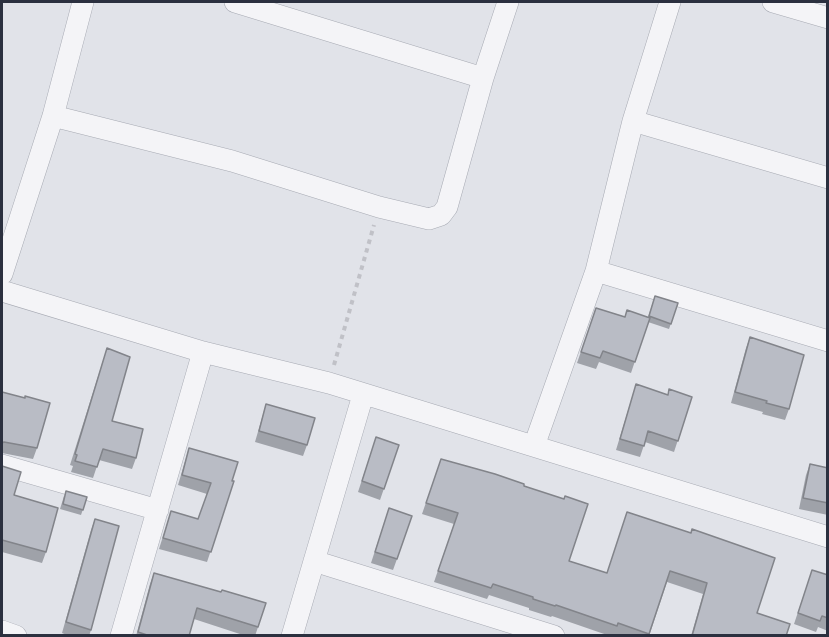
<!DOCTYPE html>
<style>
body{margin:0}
#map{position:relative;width:829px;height:637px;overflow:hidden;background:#e1e3e9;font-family:Figtree,sans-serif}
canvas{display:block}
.frame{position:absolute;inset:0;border:3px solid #2b303f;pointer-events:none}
</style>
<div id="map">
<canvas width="829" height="637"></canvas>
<div class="frame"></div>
</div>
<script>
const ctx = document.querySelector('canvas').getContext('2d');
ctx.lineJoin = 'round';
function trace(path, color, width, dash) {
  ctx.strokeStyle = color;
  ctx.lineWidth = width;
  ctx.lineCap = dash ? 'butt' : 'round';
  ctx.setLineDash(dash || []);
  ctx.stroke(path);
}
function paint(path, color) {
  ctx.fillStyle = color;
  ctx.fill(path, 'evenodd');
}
const path = new Path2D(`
 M334 365 374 225`);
const minor = new Path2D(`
 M235 2 483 78
 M773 2 828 18
 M53 116 232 161 379 207 429 219 441 215 447 207 483 78 508 2
 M633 121 828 178
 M596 271 828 341
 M2 274 53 116 83 2
 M2 291 203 352 329 383 828 537
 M534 446 596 271 633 121 670 2
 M2 465 158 510
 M314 561 554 636
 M2 631 16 636
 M121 636 203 352
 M292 636 363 395`);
const wall = new Path2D(`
 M655 296 678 303 669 329 648 322 631 373 599 362 596 369 577 363 596 308 625 317H648Z
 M750 337 789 409 785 420 762 414 763 412 731 403 746 348Z
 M107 348 112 421 136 458 132 469 99 460 93 478 71 472 73 466 70 465Z
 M636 384 668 395 692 397 674 452 645 442 640 457 616 450Z
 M2 392 37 448 33 459 2 453Z
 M266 404 307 445 303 456 255 442Z
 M376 437 399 445 380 500 358 492Z
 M189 448 234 481 207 562 159 549 171 511 198 519 207 494 178 485Z
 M441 459 524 486 569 561 607 573 627 512 786 636H691L703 594 667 582 649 636H617L614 634V636H610L552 616 551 617 529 610V608L489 595 487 599 434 582 454 524 422 514Z
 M810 464 828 468V515L799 509 806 475Z
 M2 466 14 495 46 552 42 563 2 552Z
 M64 496 87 497 81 515 60 509Z
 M389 508 397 559 393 570 371 563Z
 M95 519 91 630 89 636H69L62 633 91 530Z
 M812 570 828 575V631L818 627 816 632 794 624Z
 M154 573 221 592 266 603 255 636H246L194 619 189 636H136L150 584Z`);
const building = new Path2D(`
 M655 296 678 303 671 324 649 316Z
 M596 308 625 317 627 310 650 318 635 362 603 351 600 358 581 352Z
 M750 337 804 355 789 409 766 403 767 401 735 392Z
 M107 348 130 357 112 421 143 429 136 458 103 449 97 467 75 461 77 455 75 454Z
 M636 384 668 395 669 389 692 397 678 441 648 431 644 446 620 439Z
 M2 392 25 398V396L50 403 37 448 4 442 2 443Z
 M266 404 315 418 307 445 259 431Z
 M376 437 399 445 384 489 362 481Z
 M189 448 238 462 232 481H234L211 552 163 538 171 511 198 519 211 483 182 475Z
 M441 459 495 474 524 484V486L564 499 565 496 588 504 569 561 607 573 627 512 691 533 692 529 775 558 757 613 790 624 786 636H692L707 583 670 571 649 634 618 623 617 626 556 605 555 606 533 599V597L493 584 491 588 438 571 458 513 426 503Z
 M810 464 828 468V503L803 498Z
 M2 466 21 472 14 495 58 508 46 552 2 540Z
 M66 491 87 497 83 510 63 504Z
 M389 508 412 516 397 559 375 552Z
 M95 519 119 526 91 630 66 622Z
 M812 570 828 575V618L822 616 820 621 798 613Z
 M154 573 221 592 222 590 266 603 258 627 197 608 189 636H150L138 632Z`);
trace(minor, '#a7aab3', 22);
trace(path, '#c0c1c7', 4, [4.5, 4.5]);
trace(minor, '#f4f4f7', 21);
paint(wall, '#9fa2a9');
paint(building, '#b9bcc5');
trace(building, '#82848a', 1.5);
</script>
